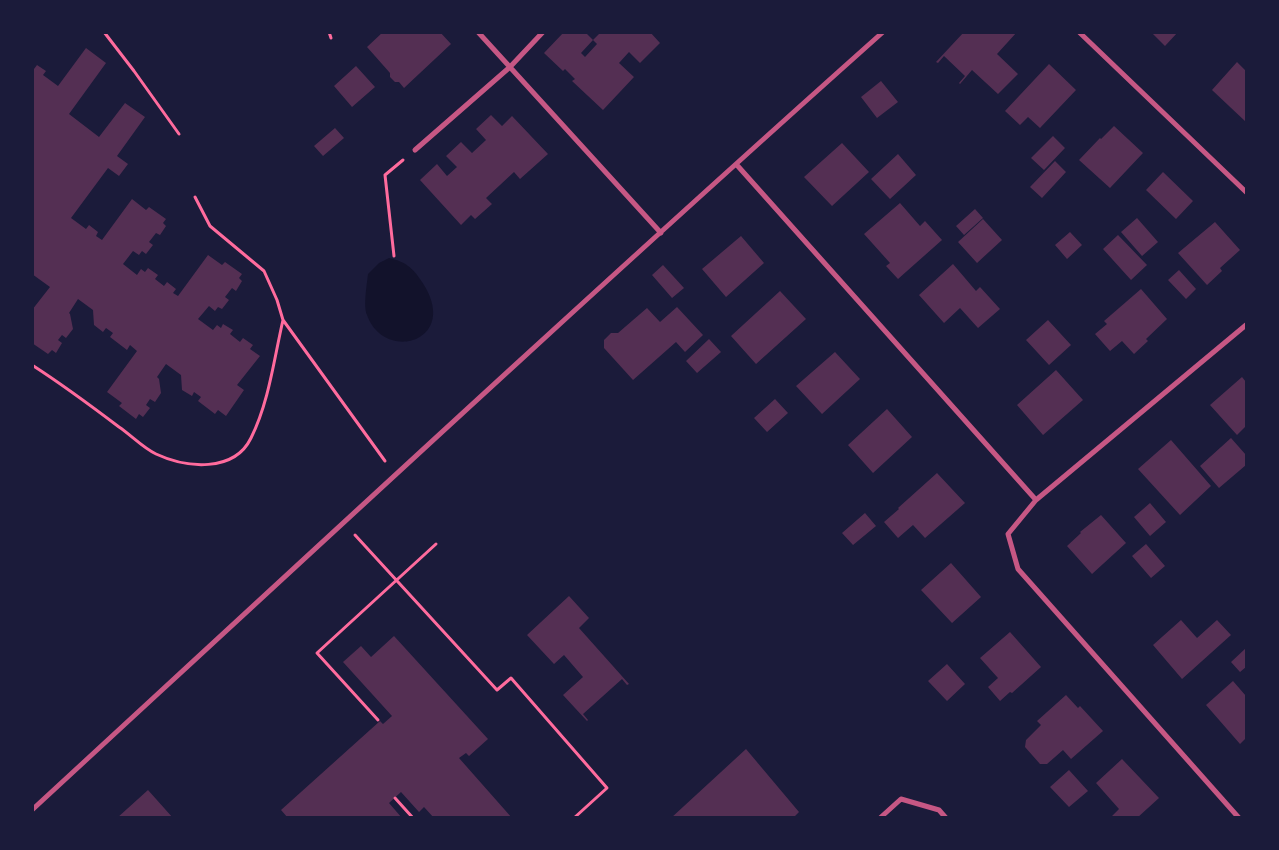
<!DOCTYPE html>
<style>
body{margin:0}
#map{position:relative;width:1279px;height:850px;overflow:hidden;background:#1b1b3a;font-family:Commissioner,sans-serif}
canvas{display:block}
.frame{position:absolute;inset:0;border:34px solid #1b1b3a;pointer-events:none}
</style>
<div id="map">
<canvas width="1279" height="850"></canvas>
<div class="frame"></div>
</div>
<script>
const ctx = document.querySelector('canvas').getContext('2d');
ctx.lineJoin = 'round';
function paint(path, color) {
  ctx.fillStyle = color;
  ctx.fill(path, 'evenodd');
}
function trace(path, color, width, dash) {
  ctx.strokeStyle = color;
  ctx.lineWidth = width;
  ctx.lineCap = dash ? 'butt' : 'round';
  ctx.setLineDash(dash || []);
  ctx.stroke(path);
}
const water = new Path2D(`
 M389 258C407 262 414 269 424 285 459 342 384 363 367 315 363 306 367 284 368 274L379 263Z`);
const building = new Path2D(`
 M383 32H440L451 44 404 88 399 82H395L390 77V73L367 47Z
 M564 32H585L593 40 581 53 585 57 597 44 593 40 601 32H650L660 43 640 63 629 52 619 63 634 77 603 110 572 81 575 79 565 69 563 71 544 53Z
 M964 32H1017L997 54 1018 74 998 94 972 70 960 84 959 83 965 76 944 56 938 63 936 62Z
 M1151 32H1178L1165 46Z
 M86 48 106 63 69 114 99 137 125 103 145 117 117 156 128 164 119 176 108 168 71 218 86 229 89 225 98 232 96 236 102 240 132 199 146 210 149 207 166 219 163 223 166 226 160 235 156 233 149 242 153 245 146 254 142 251 139 255 133 251 123 264 137 275 141 269 145 272 148 268 158 275 155 279 164 286 167 282 176 289 173 293 178 296 208 255 222 265 225 262 242 274 239 278 242 281 236 291 232 288 225 297 229 300 222 309 218 307 215 311 209 306 198 319 213 330 217 325 221 328 223 324 233 330 230 334 240 342 243 338 253 345 250 349 260 356 237 385 244 390 226 416 218 410 215 414 198 401 201 397 194 392 192 396 182 390 181 375 166 364 157 377 159 379 161 393 155 402 150 399 146 405 150 408 143 417 139 414 136 419 119 406 122 403 107 392 137 351 130 345 127 350 110 337 113 333 106 328 103 332 94 325 93 310 78 299 69 313 70 314 73 329 66 338 62 335 58 340 62 343 56 353 52 350 48 354 32 343 34 338 32 337V310L50 287 32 274V67L34 69 37 65 46 71 43 75 58 86Z
 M1237 62 1246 71V122L1212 90Z
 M1049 64 1076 90 1040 128 1028 117 1020 125 1005 111Z
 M356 66 375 87 352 107 334 86Z
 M881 81 898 102 877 118 861 97Z
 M491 115 502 126 512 116 548 154 520 179 514 172 486 198 492 204 475 219 471 215 461 225 420 180 437 164 447 176 457 167 446 156 461 142 472 153 486 140 476 129Z
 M1114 126 1143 153 1110 188 1079 160 1100 138 1101 139Z
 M335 128 344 138 323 156 314 146Z
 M1053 136 1065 148 1044 170 1031 158Z
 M842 143 869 172 832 206 804 177Z
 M898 154 916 175 890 199 871 179Z
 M1055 161 1066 172 1042 198 1030 187Z
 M1163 172 1193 201 1176 219 1146 190Z
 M900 203 920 226 925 221 942 240 898 279 886 266 890 263 864 234Z
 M975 209 983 218 964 235 956 226Z
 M1137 218 1158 242 1142 256 1121 232Z
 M983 219 1002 240 977 263 958 242Z
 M1215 222 1240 250 1220 268 1222 271 1207 285 1178 253Z
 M1070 232 1082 245 1067 259 1055 245Z
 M1118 235 1147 265 1131 280 1103 249Z
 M741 236 764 263 726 297 702 269Z
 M953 264 976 291 980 287 1000 309 978 328 960 308 944 323 919 295Z
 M663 265 684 288 672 298 652 275Z
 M1179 270 1196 289 1186 299 1168 280Z
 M1141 289 1167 319 1146 339 1148 341 1134 354 1122 341 1110 351 1095 334 1107 324 1104 321Z
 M780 291 806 319 756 364 731 336Z
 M677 307 703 335 685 352 676 342 633 380 604 348V340L611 333H618L647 308 660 322Z
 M1048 320 1071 345 1049 365 1026 340Z
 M709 339 721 352 697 373 686 361Z
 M835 352 860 379 822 414 796 386Z
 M1056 370 1083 400 1043 435 1017 405Z
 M1242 377 1246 382V429L1245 427 1237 435 1210 405Z
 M775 399 788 413 767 432 754 418Z
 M887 409 912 437 873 473 848 445Z
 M1231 438 1246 455V465L1219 488 1200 466Z
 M1171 440 1211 486 1180 515 1138 469Z
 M937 473 965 503 925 538 913 525 898 538 884 522 899 509 898 508Z
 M1150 503 1166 522 1150 536 1134 517Z
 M865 513 876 526 853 545 842 533Z
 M1101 515 1126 543 1092 574 1067 546 1081 533 1080 532Z
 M1146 544 1165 566 1151 578 1132 556Z
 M951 563 981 597 952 623 921 590Z
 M569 596 589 618 579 628 629 684 627 685 622 679 583 714 588 720 587 721 563 695 583 677 564 655 554 664 527 635Z
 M1181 620 1197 638 1217 620 1231 635 1182 679 1153 645Z
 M1010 632 1041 667 1012 693 1010 692 1000 701 988 687 998 678 980 658Z
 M394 636 488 739 469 756 466 753 459 758 512 818H434L424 807 419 812 401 792 389 803 402 818H288L281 810 380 721 383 724 392 716 343 662 361 646 371 657Z
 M1246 648V667L1240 672 1231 662Z
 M947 664 965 684 947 701 928 681Z
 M1233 681 1246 696V738L1240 744 1206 705Z
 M1066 695 1078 708 1080 706 1103 731 1071 759 1063 750 1047 764H1040L1025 747 1026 740 1041 725 1037 721Z
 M746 749 799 812 793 818H671Z
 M1122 759 1159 798 1137 818H1110L1119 809 1096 783Z
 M1069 770 1088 791 1069 807 1050 787Z
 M148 790 173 818H117Z`);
const path = new Path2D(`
 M104 32 134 71 179 134
 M329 32 331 38
 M195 197 210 226 264 271 277 300 283 320 385 461
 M394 256 385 175 403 160
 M32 365C63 385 90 405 119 427 131 435 143 448 156 454 186 468 234 473 251 438 269 402 274 359 283 320
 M355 535 497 690 511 678 607 788 574 818
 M378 720 317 653 436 544
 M395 798 413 818`);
const minor = new Path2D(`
 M478 32 661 233
 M1079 32 1246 192
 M415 150 510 67 543 32
 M736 164 1036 500
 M32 810C315 549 596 288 883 32
 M880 818 901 799 939 810 946 818
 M1239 818 1018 569 1008 534 1036 500 1246 325`);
paint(water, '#12122b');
paint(building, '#542f53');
trace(path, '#ff6b9d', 3);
trace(minor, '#c65784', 5);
</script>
